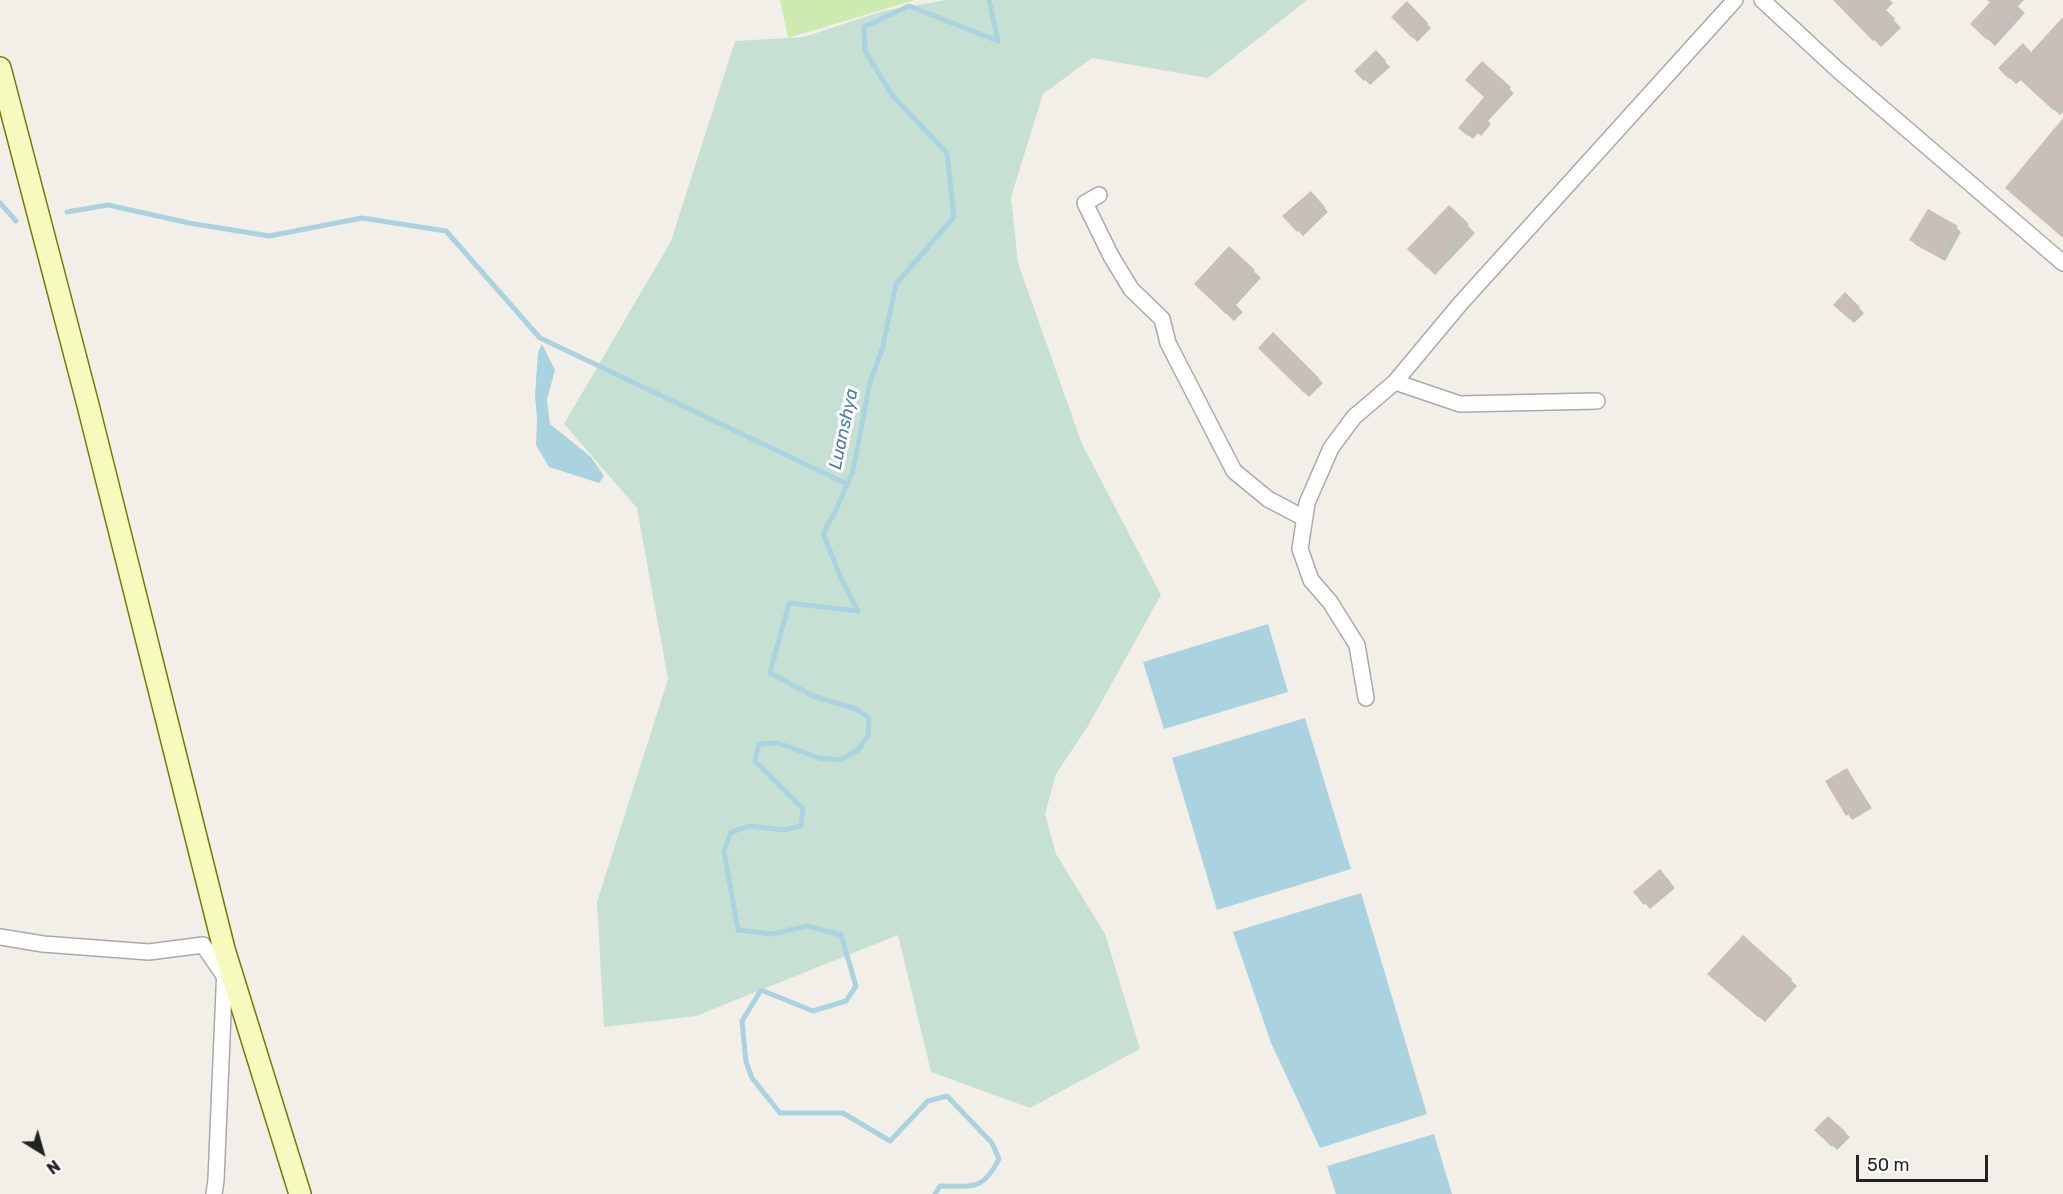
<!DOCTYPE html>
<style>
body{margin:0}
#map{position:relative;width:2063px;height:1194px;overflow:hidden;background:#f2efe9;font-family:Rubik,sans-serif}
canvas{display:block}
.north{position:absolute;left:12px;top:1122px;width:60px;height:60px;-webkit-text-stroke:4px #fff;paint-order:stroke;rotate:143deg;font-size:16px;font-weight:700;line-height:24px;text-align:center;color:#222}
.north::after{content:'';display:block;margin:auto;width:21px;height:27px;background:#222;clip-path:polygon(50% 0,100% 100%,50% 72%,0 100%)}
.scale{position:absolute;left:1856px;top:1155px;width:132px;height:27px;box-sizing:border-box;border:3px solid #222;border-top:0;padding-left:8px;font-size:18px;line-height:21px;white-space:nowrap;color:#222;-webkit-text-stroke:4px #fff;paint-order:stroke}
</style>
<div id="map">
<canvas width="2063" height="1194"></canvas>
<div class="north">N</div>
<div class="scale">50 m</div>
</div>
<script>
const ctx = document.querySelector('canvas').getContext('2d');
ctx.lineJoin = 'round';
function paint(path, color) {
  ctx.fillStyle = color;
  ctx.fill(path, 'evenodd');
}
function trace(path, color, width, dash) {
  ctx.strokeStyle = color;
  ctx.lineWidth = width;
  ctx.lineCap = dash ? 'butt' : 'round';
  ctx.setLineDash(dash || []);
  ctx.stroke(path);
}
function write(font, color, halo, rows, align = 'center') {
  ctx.font = font + ' Rubik,sans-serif';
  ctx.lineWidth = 6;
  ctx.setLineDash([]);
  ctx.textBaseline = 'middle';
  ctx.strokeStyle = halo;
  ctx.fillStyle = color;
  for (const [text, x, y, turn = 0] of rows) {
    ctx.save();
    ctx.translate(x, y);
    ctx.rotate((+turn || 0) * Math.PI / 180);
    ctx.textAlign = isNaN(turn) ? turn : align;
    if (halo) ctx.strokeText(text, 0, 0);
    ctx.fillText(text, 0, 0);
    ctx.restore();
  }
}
const grass = new Path2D(`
 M780 0H915L788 38Z`);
const wetland = new Path2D(`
 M946 0H1307L1208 78 1092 58 1043 94 1011 197 1018 263 1082 444 1161 595 1088 726 1056 774 1045 814 1056 854 1105 934 1140 1049 1030 1108 931 1072 898 935 696 1016 604 1027 597 902 668 679 637 508 564 424 671 241 735 41 804 37 883 11Z`);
const water = new Path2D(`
 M542 344 555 370 547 400 550 424 591 457 604 476 599 483 549 467 536 445 537 419 535 395 538 352Z
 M1268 624 1288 692 1164 729 1143 662Z
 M1305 718 1351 869 1217 910 1172 758Z
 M1361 893 1427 1114 1320 1148 1271 1043 1233 932Z
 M1434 1134 1452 1194H1336L1327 1166Z`);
const shadow = new Path2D(`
 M1835 0H1890L1893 3 1885 11 1901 28 1881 47Z
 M1987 0H2011L2025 13 1995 46 1972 24 1991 3Z
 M1407 3 1431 28 1417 42 1393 17Z
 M2063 21V83L2061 85 2063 86V112L2060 115 2021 80 2016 84 2000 68 2031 54Z
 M1376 52 1390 67 1370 85 1357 71Z
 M1482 64 1514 93 1488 121 1491 124 1481 136 1478 133 1473 139 1460 128 1486 97Z
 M1311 193 1328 212 1303 236 1285 216Z
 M1449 207 1475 233 1435 275 1409 249Z
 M1957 228 1961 232 1945 261 1916 245 1911 240Z
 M1229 248 1261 278 1236 305 1243 312 1234 321 1196 284Z
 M1845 294 1864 313 1854 323 1835 305Z
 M1273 335 1323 383 1309 397 1260 348Z
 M1847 770 1872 808 1852 820 1827 782Z
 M1665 876 1675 888 1650 909 1635 892Z
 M1715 980H1791L1797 986 1765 1022Z
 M1828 1118 1850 1137 1837 1150 1817 1130Z`);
const stream = new Path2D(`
 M0 203 16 221
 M67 212 108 205 189 223 269 236 362 218 446 231 540 338 847 484
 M935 1194 940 1186C973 1186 983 1191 999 1159L992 1143 947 1096 928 1101 890 1141 843 1113H780L752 1078 746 1062 742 1021 761 990 813 1011 846 1001 856 986 841 935 807 926 772 934 738 930 724 851 731 832 750 826 784 830 801 826 803 809 755 761 759 744 778 743 819 758 840 760 858 750 868 736 869 718 856 709 813 696 770 673 789 603 858 611 840 576 823 533 835 512 853 471 870 382 882 350 896 284 954 217 947 153 892 95 865 51 864 27 909 6 998 41 989 0`);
const building = new Path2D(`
 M1833 0H1876L1895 19 1873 41Z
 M1992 0H2024L1987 40 1970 24Z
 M1407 1 1428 23 1412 38 1391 17Z
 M2063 17V70L2056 78 2063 84V99L2053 110 2014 74 2009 79 1998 68 2023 43 2031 52Z
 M1376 50 1386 61 1364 81 1354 71Z
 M1482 61 1511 87 1485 116 1488 119 1476 133 1473 130 1468 136 1458 128 1484 97 1465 80Z
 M2063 118V238L2005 188Z
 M1311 191 1325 207 1297 232 1282 216Z
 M1449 205 1469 224 1427 268 1407 249Z
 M1928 209 1958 226 1940 257 1909 240Z
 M1229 246 1255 270 1229 296 1236 303 1226 314 1194 284Z
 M1845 292 1860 307 1849 319 1833 305Z
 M1273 332 1319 378 1304 393 1258 348Z
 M1847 768 1868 803 1846 816 1825 781Z
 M1660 869 1671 883 1644 905 1633 892Z
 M1743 935 1792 979 1758 1017 1707 974Z
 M1828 1116 1846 1132 1832 1147 1814 1130Z`);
const minor = new Path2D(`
 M1762 0 1839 71 2063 263
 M1099 195 1085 203 1111 256 1131 289 1162 319 1168 343 1234 471 1268 499 1304 518
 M1395 382 1460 404 1597 401
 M1366 698 1357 645 1330 602 1311 580 1300 549 1307 503 1331 448 1354 417 1395 382 1460 304 1735 0
 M0 937 43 944 149 952 203 945 225 977
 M214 1194 216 1180 225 966`);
const secondary = new Path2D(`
 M0 68 88 405 224 949 300 1194`);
const waterNames = [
 ["Luanshya",844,429,-78]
];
paint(grass, '#cdebb0');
paint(wetland, '#c6e0d4');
paint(water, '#aad3df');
paint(shadow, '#0003');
trace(stream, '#aad3df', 5);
paint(building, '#c7bfb8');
trace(minor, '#a9a9a9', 18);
trace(secondary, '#707d05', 24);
trace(minor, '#fff', 15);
trace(secondary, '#f7fabf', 21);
write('italic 18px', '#4a7aab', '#fff', waterNames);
</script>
